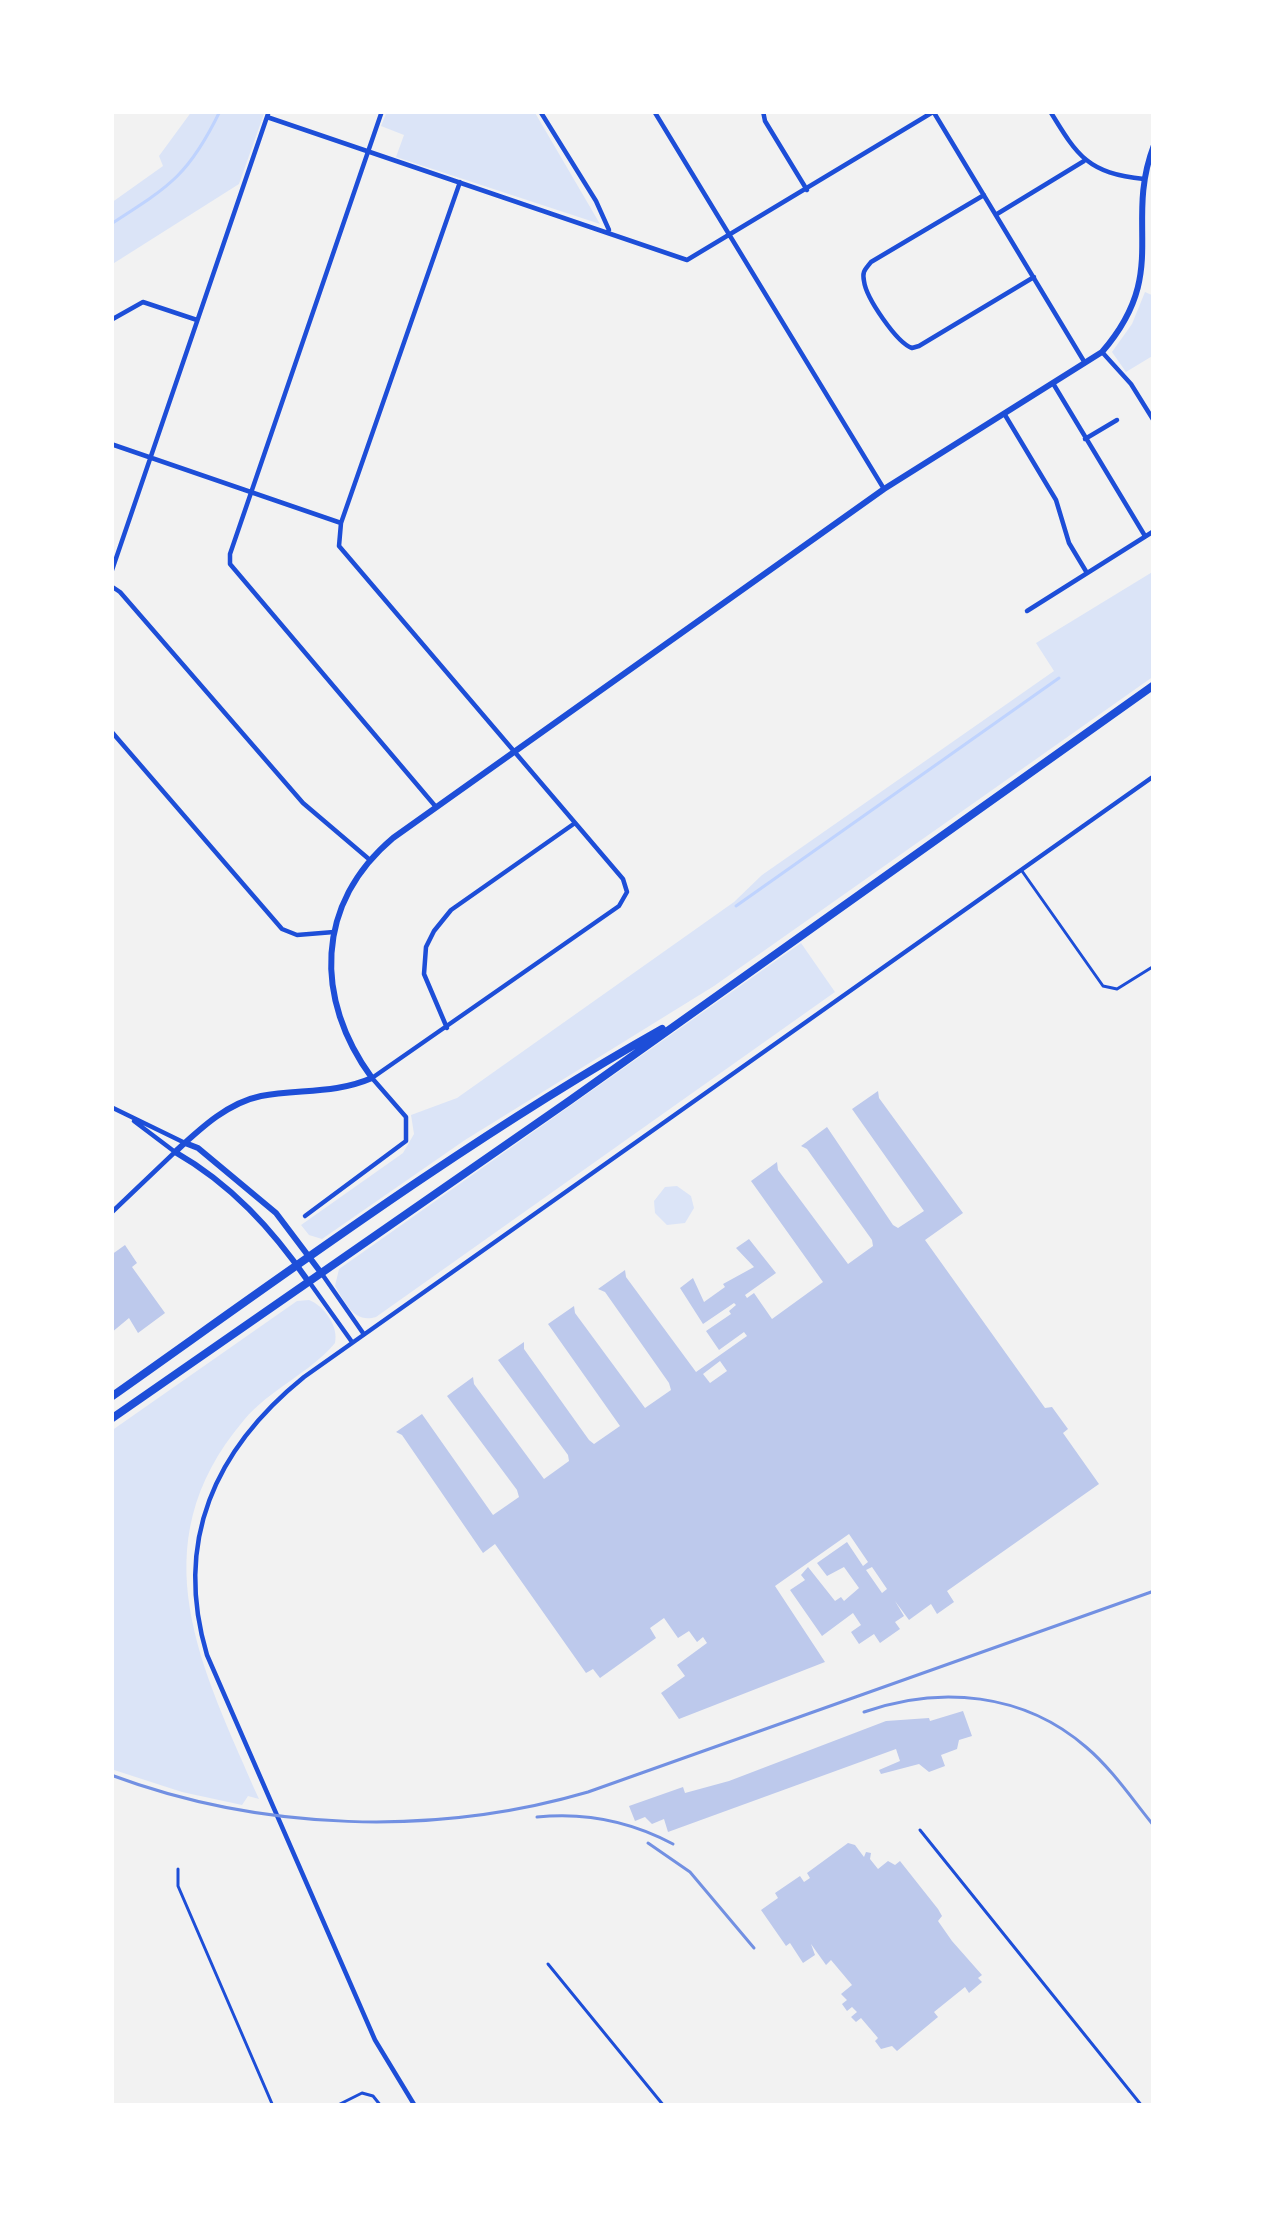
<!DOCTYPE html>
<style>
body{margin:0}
#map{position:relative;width:1265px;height:2217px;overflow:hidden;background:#f2f2f2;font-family:Quicksand,sans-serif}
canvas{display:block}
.frame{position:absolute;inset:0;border:114px solid #fff;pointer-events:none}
</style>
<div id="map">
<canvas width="1265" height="2217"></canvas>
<div class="frame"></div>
</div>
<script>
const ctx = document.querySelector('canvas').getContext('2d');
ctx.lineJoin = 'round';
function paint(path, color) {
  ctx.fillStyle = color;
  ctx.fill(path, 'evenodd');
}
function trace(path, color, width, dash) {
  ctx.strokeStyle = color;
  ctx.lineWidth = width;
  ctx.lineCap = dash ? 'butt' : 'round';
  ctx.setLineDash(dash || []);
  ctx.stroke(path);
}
const green = new Path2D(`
 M192 111H265L239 184 111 265V203L163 166 159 156Z
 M387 111H534L600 224 396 157 404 135 381 126Z
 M1145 292 1154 296V355L1126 372 1112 352 1132 324Z
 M1154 571V676L714 986 465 1140 322 1239 309 1235 301 1225 403 1153 414 1134 411 1115 457 1098 734 902 762 875 1054 671 1036 643Z
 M801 943 835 992 376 1317C354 1324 345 1302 335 1286L339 1269Z
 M677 1186 691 1196 694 1208 685 1223 667 1225 655 1213 654 1201 665 1187Z
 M309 1300C324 1306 339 1326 335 1343 310 1373 270 1389 244 1420 136 1547 203 1670 259 1799L248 1796 242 1805 182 1792 111 1769V1431L297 1301Z`);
const stream = new Path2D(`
 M111 224C170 186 189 175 220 111
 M736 906 1059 678`);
const building = new Path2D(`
 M878 1091 879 1098 963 1213 925 1240 1045 1408 1052 1407 1068 1429 1063 1433 1099 1484 947 1591 954 1602 937 1614 931 1604 909 1620 895 1601 904 1616 895 1622 900 1629 880 1643 874 1634 859 1644 851 1632 861 1625 853 1613 822 1636 790 1590 805 1580 801 1575 808 1567 835 1601 841 1597 844 1601 859 1588 844 1567 827 1576 817 1563 847 1542 863 1566 868 1562 849 1534 775 1586 825 1662 679 1719 661 1693 685 1676 677 1665 707 1643 703 1637 697 1642 689 1631 678 1638 664 1618 650 1628 656 1638 600 1678 593 1669 586 1673 495 1544 483 1553 402 1435 396 1432 422 1414 493 1515 519 1497 517 1490 447 1396 473 1377 474 1384 544 1479 569 1461 568 1455 498 1360 524 1342V1349L589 1440 594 1444 620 1426 548 1324 574 1306 575 1313 645 1408 671 1390 669 1383 605 1292 598 1289 625 1270 626 1277 696 1372 747 1336 744 1332 719 1350 706 1331 731 1314 729 1311 736 1305 734 1303 703 1324 680 1288 693 1278 704 1302 725 1287 723 1284 754 1267 736 1248 749 1239 776 1273 745 1295 747 1298 754 1293 772 1319 823 1282 751 1181 777 1162 778 1170 848 1264 873 1246 872 1240 807 1149 801 1146 827 1127 893 1225 898 1228 924 1211 852 1109ZM720 1361 727 1371 710 1383 703 1374ZM872 1567 887 1589 882 1593 866 1570Z
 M125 1245 137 1263 132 1267 165 1313 138 1333 129 1318 111 1333V1255Z
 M963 1711 972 1736 959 1740 957 1749 941 1755 945 1766 929 1772 919 1764 881 1774 879 1770 900 1761 896 1749 668 1832 664 1819 652 1824 645 1817 635 1821 629 1806 683 1787 685 1793 729 1781 886 1721 929 1718 930 1721Z
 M848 1843 855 1845 864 1857 866 1852 871 1853 870 1859 878 1869 888 1861 895 1865 900 1861 938 1909 942 1916 938 1921 952 1941 982 1975 978 1978 982 1982 969 1993 965 1987 934 2012 938 2017 897 2051 892 2046 881 2049 875 2041 878 2038 861 2018 856 2022 851 2017 857 2012 852 2007 847 2011 842 2004 847 2000 841 1994 852 1985 831 1960 826 1965 811 1944 815 1955 803 1963 790 1943 786 1946 761 1910 778 1898 775 1893 800 1876 804 1882 810 1878 807 1873Z`);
const service = new Path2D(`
 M1022 871 1103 986 1117 989 1154 966
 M920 1830 1142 2106
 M178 1869V1886L273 2106
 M548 1964 664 2106
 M336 2106 362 2093 373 2096 381 2106`);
const minor = new Path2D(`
 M382 111 230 554V564L436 807
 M540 111 596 201 609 230
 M654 111 884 489
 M763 111 765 121 807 190
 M933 111 1085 363
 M1050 111C1078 157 1088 173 1144 179
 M267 117 687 260 933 112
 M984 195 871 262C865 270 862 271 864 281 866 298 897 343 912 348L919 346 1034 277
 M997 214 1084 161
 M111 320 143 302 197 320
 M1102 352 1131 384 1154 421
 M1054 385 1145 536
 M1005 415 1056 500 1069 543 1087 573
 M1085 439 1117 420
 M111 444 341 523
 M111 573 269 111
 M111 586 120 592 303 803 370 860
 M1027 611 1154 531
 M111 731 282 929 297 935 334 932
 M447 1028 424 974 426 947 434 931 451 910 575 823
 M111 1107 185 1143
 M111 1213 175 1152 134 1121
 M305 1216 406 1141V1117L372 1078 619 906 627 892 623 879 339 546 341 523 460 182
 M322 1274 363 1333
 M310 1283 352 1342
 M415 2106 375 2040 207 1655C173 1541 215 1449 304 1377L1154 776`);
const tertiary = new Path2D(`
 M185 1143 198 1148 276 1213 322 1274
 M308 1281C272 1229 231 1184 175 1152 200 1129 227 1103 261 1096 300 1089 335 1094 372 1078 314 999 315 904 393 838L884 489 1102 352C1171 272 1123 226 1154 145`);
const secondary = new Path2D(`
 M111 1397C292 1269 469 1138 662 1029
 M111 1419 569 1101 1154 685`);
const rail = new Path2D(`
 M864 1712C940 1685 1024 1693 1086 1747 1112 1769 1132 1799 1154 1826
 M111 1775C261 1831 434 1837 588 1792L1154 1591
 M537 1817C586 1812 630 1821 673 1844
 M648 1843 690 1872 754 1948`);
paint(green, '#dbe4f7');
trace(stream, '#bfd3fe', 3);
paint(building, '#bdc9ec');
trace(service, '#1d4ed8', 3);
trace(minor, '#1d4ed8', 4.5);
trace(tertiary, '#1d4ed8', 6);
trace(secondary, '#1d4ed8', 8);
trace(rail, '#7290e2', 3);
</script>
